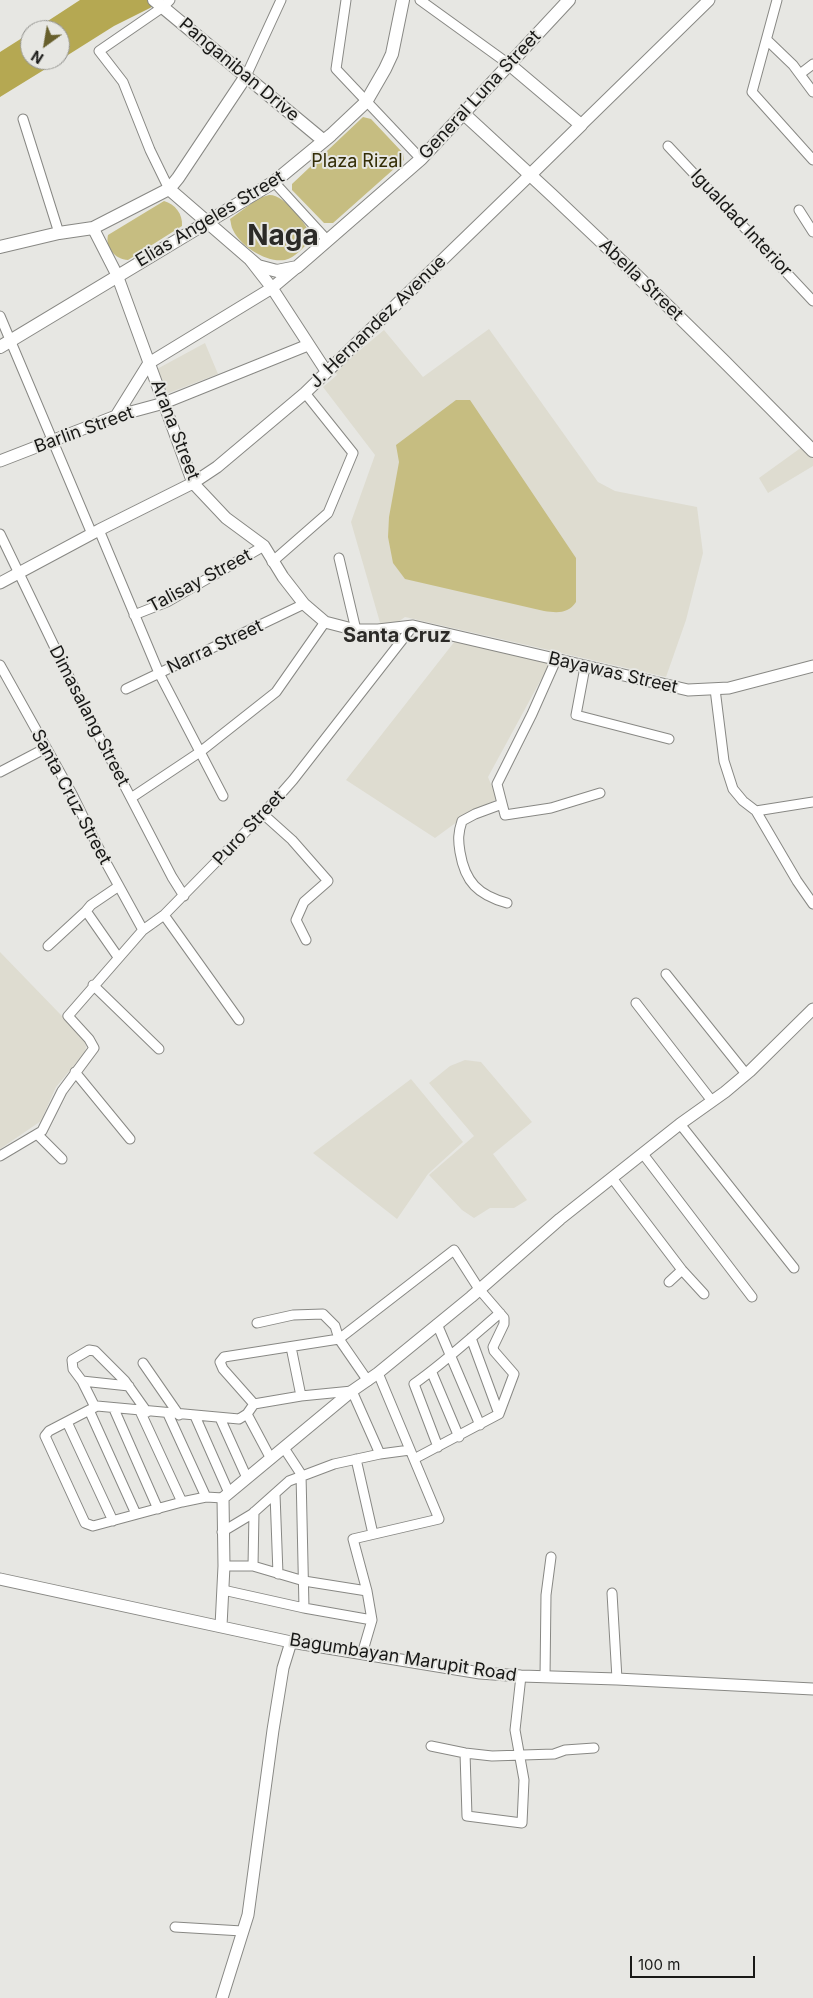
<!DOCTYPE html>
<style>
body{margin:0}
#map{position:relative;width:813px;height:1998px;overflow:hidden;background:#e7e7e3;font-family:Inter,sans-serif}
canvas{display:block}
.north{position:absolute;left:20px;top:20px;width:50px;height:50px;box-sizing:border-box;background:#e7e7e3;border:1px solid #959591;border-radius:50%;rotate:212deg;font-size:14px;font-weight:700;line-height:20px;text-align:center;color:#191917}
.north::after{content:'';display:block;margin:auto;width:18px;height:22px;background:#675f2c;clip-path:polygon(50% 0,100% 100%,50% 72%,0 100%)}
.scale{position:absolute;left:630px;top:1956px;width:125px;height:22px;box-sizing:border-box;border:2px solid #191917;border-top:0;padding-left:6px;font-size:15px;line-height:18px;white-space:nowrap;color:#191917;-webkit-text-stroke:4px #e7e7e3;paint-order:stroke}
</style>
<div id="map">
<canvas width="813" height="1998"></canvas>
<div class="north">N</div>
<div class="scale">100 m</div>
</div>
<script>
const ctx = document.querySelector('canvas').getContext('2d');
ctx.lineJoin = 'round';
function paint(path, color) {
  ctx.fillStyle = color;
  ctx.fill(path, 'evenodd');
}
function trace(path, color, width, dash) {
  ctx.strokeStyle = color;
  ctx.lineWidth = width;
  ctx.lineCap = dash ? 'butt' : 'round';
  ctx.setLineDash(dash || []);
  ctx.stroke(path);
}
function write(font, color, halo, rows, align = 'center') {
  ctx.font = font + ' Inter,sans-serif';
  ctx.lineWidth = 4;
  ctx.setLineDash([]);
  ctx.textBaseline = 'middle';
  ctx.strokeStyle = halo;
  ctx.fillStyle = color;
  for (const [text, x, y, turn = 0] of rows) {
    ctx.save();
    ctx.translate(x, y);
    ctx.rotate((+turn || 0) * Math.PI / 180);
    ctx.textAlign = isNaN(turn) ? turn : align;
    if (halo) ctx.strokeText(text, 0, 0);
    ctx.fillText(text, 0, 0);
    ctx.restore();
  }
}
const built = new Path2D(`
 M489 329 598 482 615 491 697 507 703 553 686 620 666 677 405 617 395 624 381 626 351 522 375 455 323 387 337 375 335 371 384 330 423 377Z
 M205 343 218 374 166 394 157 369Z
 M802 447 813 459V466L768 493 759 478Z
 M455 641 550 663 488 777 497 799 461 819 435 838 346 780Z
 M0 952 60 1014 85 1042 86 1047 85 1052 56 1087 41 1121 0 1149Z
 M465 1060 481 1062 532 1122 493 1154 527 1200 514 1208H490L474 1218 462 1210 429 1175 474 1136 429 1083 450 1066Z
 M411 1079 463 1142 428 1174 397 1219 313 1153Z`);
const green = new Path2D(`
 M363 117 371 119 403 153 404 160 333 223H324L292 190V184Z
 M269 195C284 194 307 224 312 238 306 245 295 258 285 260 267 263 241 247 233 230 231 227 231 222 230 219L259 198Z
 M164 201C175 204 183 214 182 226L128 260C115 259 105 248 108 235Z
 M456 400H470L576 558V602C568 614 557 613 544 611L405 579 393 563 388 537 389 517 399 462 396 445Z`);
const water = new Path2D(`
 M80 0H161L150 8 114 26 60 60V30H34Z
 M30 33V60H60L0 97V52Z`);
const minor = new Path2D(`
 M346 0 336 69 421 159
 M420 0 510 65
 M777 0 752 92 813 160
 M767 40 793 65 813 92
 M800 74 813 64
 M246 76 281 0
 M23 119 59 233
 M668 146 813 301
 M274 182 327 240
 M169 189 150 150 123 82 99 51 163 7 170 0
 M799 210 813 232
 M0 316 92 534
 M99 530 159 673 223 796
 M0 534 83 706 172 877 184 896
 M339 558 356 630
 M272 562 328 513 353 453 305 393
 M134 615 167 602 264 546
 M556 660 532 714 497 784 505 815 551 808 600 793
 M0 665 72 794 104 859 143 930
 M585 667 576 715 669 739
 M126 689 304 604
 M715 689 724 761 733 789 743 801 756 811 797 881 813 904
 M0 772 46 748
 M131 798 200 752 276 692 325 622
 M502 804 475 814 462 821C458 833 458 840 460 852 465 882 478 895 507 903
 M756 811 813 802
 M263 814 292 840 328 881 304 902 296 920 306 940
 M86 911 91 905 119 886
 M164 915 239 1020
 M48 946 86 911 118 957
 M666 974 746 1074
 M93 985 159 1049
 M636 1003 712 1101
 M75 1072 130 1139
 M680 1124 794 1268
 M37 1134 62 1159
 M643 1154 752 1297
 M0 1156 42 1131 62 1091 94 1048 89 1039 68 1016 143 930 164 915 263 814 293 780 413 626
 M612 1178 682 1270 704 1294
 M669 1282 682 1270
 M257 1323 293 1315 323 1314 335 1326 339 1339 368 1381
 M437 1324 480 1425
 M471 1338 499 1414
 M143 1363 179 1415
 M432 1373 459 1437
 M82 1381 73 1369 72 1360 89 1350 95 1351 125 1381 147 1412
 M301 1396 352 1391 380 1454
 M254 1404 301 1396 291 1347
 M95 1407 82 1381 129 1386
 M114 1409 158 1509
 M89 1410 136 1514
 M140 1411 182 1502
 M168 1414 206 1497
 M247 1414 271 1459
 M195 1416 229 1493
 M220 1418 247 1478
 M67 1422 113 1521
 M438 1447 414 1384C444 1363 472 1337 500 1313
 M284 1448 301 1474 304 1608
 M356 1459 373 1534
 M275 1494 278 1574
 M223 1498 206 1497 182 1502 93 1526 85 1523 45 1436 49 1431 97 1406 239 1419 247 1414 254 1404 223 1369 220 1362 224 1357 339 1339 454 1250 479 1289 504 1318V1324L493 1347 494 1351 514 1374 499 1414 414 1459
 M222 1532 252 1514 289 1481 334 1464 380 1454 410 1450
 M224 1566H253L304 1581 367 1591
 M253 1566 254 1512
 M223 1590 304 1608 372 1620
 M612 1593 617 1679
 M362 1654 372 1620 367 1591 353 1539 439 1519 378 1373
 M545 1677 546 1595 551 1557
 M431 1746 465 1753 492 1756 554 1754 565 1750 594 1748
 M465 1753 467 1816 522 1823 524 1780 515 1730 521 1676
 M175 1927 242 1931`);
const tertiary = new Path2D(`
 M581 125 709 0
 M93 228 117 275 193 483 226 518 264 546 283 577 304 604 325 622 356 630H378L413 626 688 690 729 688 813 666
 M251 261 272 288 326 371
 M116 416 149 363 272 288 297 267
 M0 461 116 416 164 403 308 345
 M0 583 99 530 193 483 217 467 305 393 531 174
 M0 1579 291 1642 480 1673 521 1676 617 1679 813 1689
 M221 1626 224 1566 223 1498 352 1391 378 1373 471 1297 560 1219 680 1124 725 1092 750 1071 813 1009
 M222 1998 248 1915 273 1730 283 1668 291 1642`);
const secondary = new Path2D(`
 M154 0 324 141
 M510 65 581 125 531 174
 M464 114C584 223 700 335 813 451
 M169 189 258 266 277 271 297 267 421 159 569 0
 M0 247 59 233 93 228 169 189 178 178 246 76
 M0 347 274 182 331 135 366 102 385 69 392 54 403 0`);
const streetNames = [
 ["Panganiban Drive",239,70,40],
 ["General Luna Street",480,95,-47],
 ["Elias Angeles Street",210,219,-31],
 ["Igualdad Interior",741,223,47],
 ["Abella Street",641,280,44],
 ["J. Hernandez Avenue",378,322,-44],
 ["Barlin Street",84,430,-20],
 ["Arana Street",175,430,69],
 ["Talisay Street",200,581,-28],
 ["Narra Street",215,647,-25],
 ["Bayawas Street",613,673,13],
 ["Dimasalang Street",89,716,63],
 ["Santa Cruz Street",71,797,62],
 ["Puro Street",249,828,-47],
 ["Bagumbayan Marupit Road",403,1658,9]
];
const parkNames = [
 ["Plaza Rizal",357,162]
];
const quarterNames = [
 ["Santa Cruz",397,636]
];
const townNames = [
 ["Naga",283,237]
];
paint(built, '#dedcd0');
paint(green, '#c6bd81');
paint(water, '#b5a852');
trace(minor, '#888884', 11);
trace(tertiary, '#888884', 13);
trace(secondary, '#888884', 14);
trace(minor, '#fff', 9);
trace(tertiary, '#fff', 11);
trace(secondary, '#fff', 12);
write('18px', '#191917', '#e7e7e3', streetNames);
write('18px', '#332d06', '#e7e7e3', parkNames);
write('bold 20px', '#2b2a27', '#e7e7e3', quarterNames);
write('bold 28px', '#2b2a27', '#e7e7e3', townNames);
</script>
